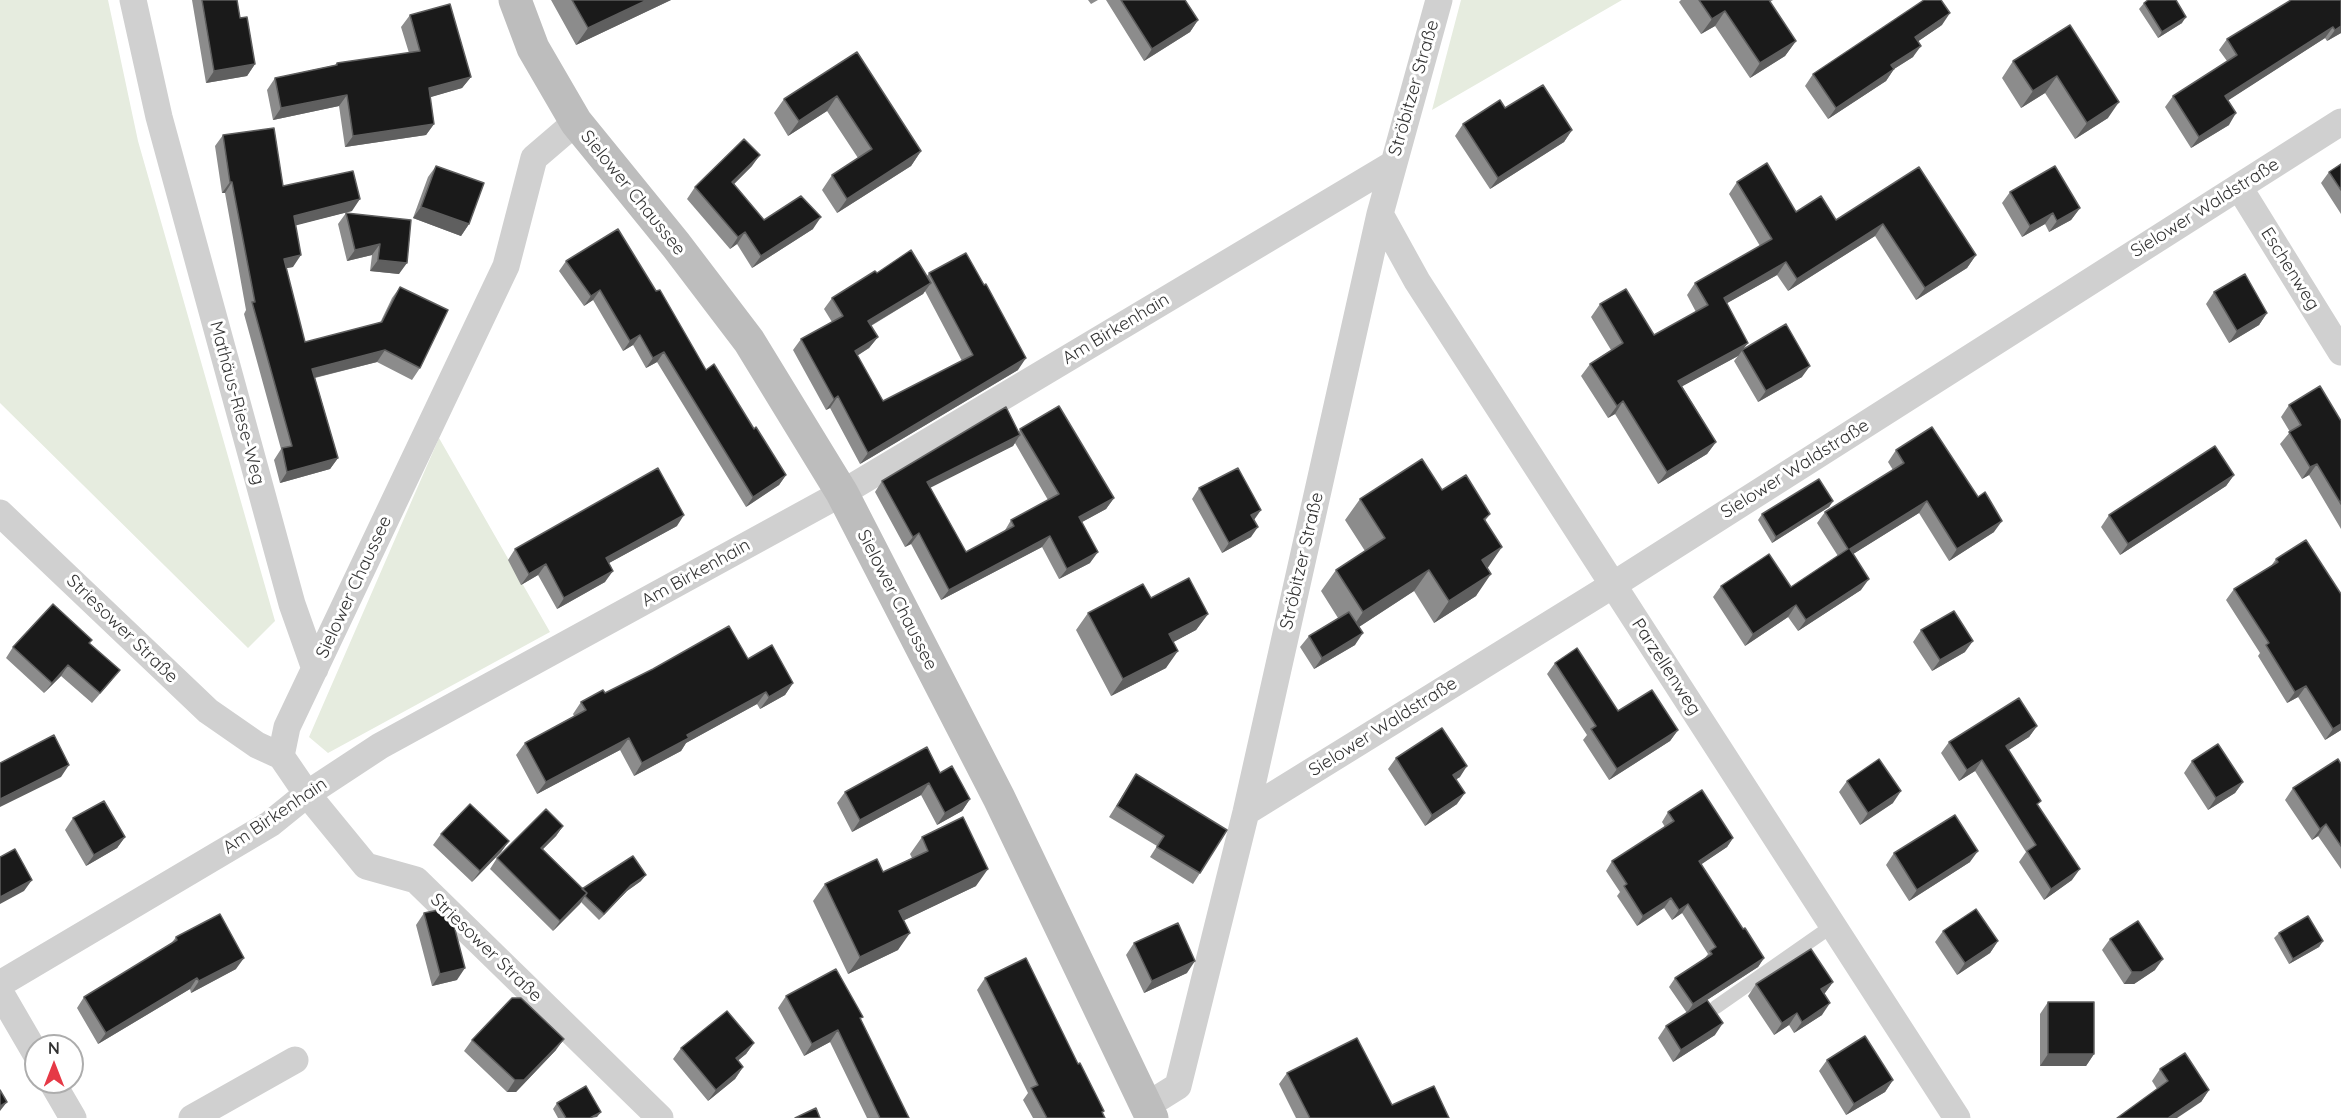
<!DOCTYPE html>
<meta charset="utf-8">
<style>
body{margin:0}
#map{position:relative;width:2341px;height:1118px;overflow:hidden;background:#fff;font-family:Quicksand,sans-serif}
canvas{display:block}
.north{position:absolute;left:24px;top:1034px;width:60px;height:60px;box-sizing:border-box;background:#fff;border:2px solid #adadad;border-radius:50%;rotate:0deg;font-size:16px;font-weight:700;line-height:24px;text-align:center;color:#333}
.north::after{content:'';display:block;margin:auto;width:21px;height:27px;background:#e63946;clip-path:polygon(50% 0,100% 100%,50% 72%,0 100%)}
</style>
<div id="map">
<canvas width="2341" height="1118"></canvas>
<div class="north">N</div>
</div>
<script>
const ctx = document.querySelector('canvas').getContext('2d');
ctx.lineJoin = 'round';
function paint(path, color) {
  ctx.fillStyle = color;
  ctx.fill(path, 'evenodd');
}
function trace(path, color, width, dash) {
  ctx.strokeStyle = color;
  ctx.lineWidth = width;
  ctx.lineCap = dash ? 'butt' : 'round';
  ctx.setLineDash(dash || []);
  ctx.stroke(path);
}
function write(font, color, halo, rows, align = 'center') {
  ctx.font = font + ' Quicksand,sans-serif';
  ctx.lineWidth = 6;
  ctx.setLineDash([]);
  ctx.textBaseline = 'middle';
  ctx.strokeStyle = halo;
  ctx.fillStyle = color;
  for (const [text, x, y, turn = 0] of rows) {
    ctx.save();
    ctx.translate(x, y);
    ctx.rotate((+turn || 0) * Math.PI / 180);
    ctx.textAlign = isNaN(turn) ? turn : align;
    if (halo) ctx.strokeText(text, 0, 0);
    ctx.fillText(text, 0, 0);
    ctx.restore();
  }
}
const green = new Path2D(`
 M0 0H108L138 141 275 621 248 648 0 403Z
 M1461 0H1622L1432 110Z
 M439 438 550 632 328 753 309 737Z`);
const lane = new Path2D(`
 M1716 1007 1832 926`);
const street = new Path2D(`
 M133 0 159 117 292 604 315 669
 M576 122 534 158 506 266 287 727 281 756 307 794 366 866 416 880 660 1118
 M2239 187 2341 352
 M1380 214 1417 281 1957 1118
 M0 513 208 711 257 745 281 756
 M1246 812 1613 585 2341 122
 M0 984 270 824 307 794 380 746 842 493 1393 164
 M0 992 36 1054
 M52 1082 73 1118
 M1146 1106 1178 1086 1246 812 1380 214 1439 0
 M192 1118 295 1060`);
const secondary = new Path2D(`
 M515 0 533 48 576 122 676 245 749 341 842 493 999 798 1152 1118`);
const wall = new Path2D(`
 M192 0H237L240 18 255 64 247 76 206 83Z
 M551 0H671L576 45Z
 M1088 0H1098L1091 4Z
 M1106 0H1185L1198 20 1190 32 1144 61Z
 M1681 0H1773L1770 2 1796 41 1785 56 1750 78 1715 26 1701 34 1679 2Z
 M2341 0V33L2327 41 2325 38 2228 100 2229 125 2191 148 2165 107 2173 96 2227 61 2219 50 2227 39Z
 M2144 3 2182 23 2158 38 2139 9Z
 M410 15 471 77 462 88 430 97 434 124 426 135 345 147 339 106 273 120 267 90 275 78 335 65 337 63 409 53 401 27Z
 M1942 25 1918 41 1913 57 1894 69 1886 81 1828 119 1805 86 1813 74Z
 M2070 25 2108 118 2075 139 2045 93 2021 108 2002 78 2013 61Z
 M857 52 921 151 911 166 837 213 822 190 832 175 858 158 827 111 788 136 774 113 784 99Z
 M1505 108 1572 130 1564 142 1490 189 1455 136 1463 124Z
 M223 135 283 186 352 211 295 225 293 267 286 268 305 342 380 323 392 298 400 287 420 368 412 380 377 362 315 378 338 458 330 469 280 483 274 460 281 449 244 314 246 310 225 193H222L215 146Z
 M2341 164V214L2321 183 2329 172Z
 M436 166 469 224 461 236 413 218 428 177Z
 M752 166 734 184 764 220 813 229 752 268 737 244 730 249 687 199 695 187Z
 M1919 167 1976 255 1967 268 1916 300 1875 236 1788 291 1777 275 1727 303 1744 349 1802 377 1758 402 1734 361 1738 356 1682 386 1716 442 1707 454 1658 484 1615 414 1608 418 1581 376 1590 364 1611 350 1591 317 1600 304 1654 335 1696 312 1687 295 1695 283 1760 246 1729 194 1737 182 1796 212 1836 220Z
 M2010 192 2080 208 2071 220 2049 232 2045 224 2022 237 2002 203Z
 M346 213 411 220 399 274 370 271 372 255 347 261 338 224Z
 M566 261 706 370 754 429 786 475 779 485 746 507 657 362 646 368 633 345 623 351 593 300 584 306 559 271Z
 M877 273 927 276 929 273 1018 370 860 464 830 408 826 410 793 350 801 339 832 322 824 309 832 298ZM925 291 962 361 883 401 857 356 869 348 878 337 871 326 923 294Z
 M2214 292 2267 313 2259 325 2229 343 2206 304Z
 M2289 405 2341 421V529L2309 475 2302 479 2280 444 2290 432 2281 417Z
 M1020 429 1114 498 1106 509 1082 522 1090 563 1059 579 1042 547 941 600 911 544 905 547 875 492 882 481 1019 432ZM1015 443 1048 500 1011 520 1004 532 966 552 930 487 1013 446Z
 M1896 450 1994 532 1949 561 1919 513 1853 554 1861 590 1798 631 1788 617 1745 646 1713 597 1721 586 1791 587 1838 556 1817 523 1825 512 1893 470 1888 462Z
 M2234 475 2226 486 2120 555 2101 527 2109 515Z
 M1199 488 1254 520 1251 537 1222 553 1192 499Z
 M1442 490 1490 514 1485 521 1487 569 1476 596 1434 623 1414 591 1359 627 1355 645 1314 669 1300 647 1309 636 1338 618 1321 591 1336 570 1365 551 1345 520 1360 499Z
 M1833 501 1829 507 1772 543 1758 520 1762 514Z
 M677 526 609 563 605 582 557 609 538 575 521 585 508 560 515 549Z
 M2306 540 2341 730 2325 740 2298 697 2287 703 2258 656 2260 653 2226 600 2234 589 2271 566 2276 559Z
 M1151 598 1208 614 1196 630 1173 642 1166 668 1111 696 1076 630 1088 613Z
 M1921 630 1965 652 1932 671 1913 642Z
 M89 643 112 680 92 703 61 676 44 693 6 658 13 647Z
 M748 659 793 683 785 695 760 709 757 704 686 743 681 751 634 776 620 750 537 794 516 755 525 743 574 716 573 714 581 702 605 693Z
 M1555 663 1618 711 1678 730 1670 741 1609 780 1583 740 1587 735 1547 674Z
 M2037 726 2029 737 2008 750 2038 805 2072 880 2044 900 2019 862 2026 852 1975 771 1959 781 1941 753 1949 742Z
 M1396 758 1460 777 1456 779 1457 804 1425 826 1388 769Z
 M2192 761 2243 782 2235 793 2208 810 2184 773Z
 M2341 764V869L2318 836 2312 840 2285 800 2293 788Z
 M940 773 970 799 962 811 937 825 921 795 852 832 837 803 845 792Z
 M1136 774 1200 873 1193 884 1150 857 1157 846 1109 817Z
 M1847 781 1893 803 1860 825 1839 792Z
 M1668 812 1733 838 1727 847 1701 864 1743 929 1764 958 1758 967 1707 1000 1715 1035 1673 1062 1658 1038 1666 1026 1687 1013 1669 987 1675 978 1704 959 1708 954 1682 913 1672 920 1664 908 1637 926 1617 896 1620 892 1606 871 1612 861 1665 827 1662 822Z
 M73 818 125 837 117 848 86 866 65 830Z
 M563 826 556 836 543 849 582 889 641 881 627 891 599 920 581 902 553 931 490 869 497 858Z
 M441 834 509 841 501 852 472 882 433 845Z
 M922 837 976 886 904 920 898 950 848 974 813 901 825 884 883 872 912 858 910 854Z
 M1894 853 1970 862 1909 901 1886 865Z
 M424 913 457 980 432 986 416 925Z
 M1943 931 1998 941 1990 953 1957 975 1935 942Z
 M2279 933 2323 941 2319 947 2289 964 2274 938Z
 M176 937 236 969 191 993 190 989 98 1044 77 1008 84 997 170 945Z
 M2110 939 2155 970 2134 984H2124L2102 950Z
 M1134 943 1187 973 1144 993 1126 955Z
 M985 978 1102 1113 1105 1118H1033L1023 1100 1028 1093 977 990Z
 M1833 982 1824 994 1822 1015 1794 1033 1789 1025 1774 1035 1748 996 1756 984Z
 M786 996 861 1020 909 1118H867L830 1042 804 1056 778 1008Z
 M2048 1002 2094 1054 2086 1066H2040V1014Z
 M472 1040 556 1050 516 1092H507L464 1051Z
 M754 1043 746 1054 738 1060 743 1067 735 1079 708 1101 673 1059 681 1048Z
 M1827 1060 1893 1080 1885 1092 1846 1115 1819 1071Z
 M2160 1069 2209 1090 2201 1102 2157 1089 2152 1081Z
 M1287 1073 1392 1105 1449 1118H1296L1279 1084Z
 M557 1103 597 1117 558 1118 553 1109Z`);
const shadedWall = new Path2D(`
 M647 0H671L576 45 588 28Z
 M1725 11 1715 26 1701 34 1712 19Z
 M1950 13 1942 25 1907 49 1915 37Z
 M2186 17 2182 23 2158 38 2162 32Z
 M1198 20 1190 32 1144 61 1152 49Z
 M2341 26V33L2327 41 2335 30Z
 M2333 27 2325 38 2218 107 2225 96Z
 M1796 41 1785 56 1750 78 1760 63Z
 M1921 46 1913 57 1894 69 1886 81 1828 119 1836 108 1891 65Z
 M255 64 247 76 206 83 214 71Z
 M2057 76 2045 93 2021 108 2033 91Z
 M471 77 462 88 421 100 429 88Z
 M347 95 339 106 273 120 281 108Z
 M837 96 827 111 788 136 799 121Z
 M2119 102 2108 118 2075 139 2087 123Z
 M2236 113 2229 125 2191 148 2199 137Z
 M434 124 426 135 345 147 353 136Z
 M1572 130 1564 142 1490 189 1498 178Z
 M921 151 911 166 837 213 847 199Z
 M760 155 752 166 724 194 732 182Z
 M230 182H232L225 193H222Z
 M360 199 352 211 286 228 294 216Z
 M421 207 469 224 461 236 413 218Z
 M2080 208 2071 220 2049 232 2057 221Z
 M2053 213 2045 224 2022 237 2030 226Z
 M821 217 813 229 752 268 761 256Z
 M1883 224 1875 236 1788 291 1797 279Z
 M745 232 737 244 730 249 738 237Z
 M380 244 372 255 347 261 355 250Z
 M301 255 293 267 276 270 284 259Z
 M1976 255 1967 268 1916 300 1925 288Z
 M378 260 407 263 399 274 370 271Z
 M1786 262 1777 275 1715 310 1724 298Z
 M931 283 923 294 860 332 868 321Z
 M600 290 593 300 584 306 591 296Z
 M2267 313 2259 325 2229 343 2237 331Z
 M640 335 633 345 623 351 630 341Z
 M878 337 869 348 847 362 855 351Z
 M1748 343 1738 356 1670 393 1678 381Z
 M385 350 377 362 305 380 312 369Z
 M664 352 657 362 646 368 653 358Z
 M1026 358 1018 370 860 464 868 453Z
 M1810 366 1802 377 1758 402 1766 391Z
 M838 396 830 408 826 410 834 399Z
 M1623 401 1615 414 1608 418 1617 406Z
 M1020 435 1013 446 920 493 927 482Z
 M1716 442 1707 454 1658 484 1667 472Z
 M338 458 330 469 280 483 287 472Z
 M2317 464 2309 475 2302 479 2310 467Z
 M786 475 779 485 746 507 753 497Z
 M2234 475 2226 486 2120 555 2128 544Z
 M1114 498 1106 509 1071 528 1079 517Z
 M1833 501 1829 507 1772 543 1776 537Z
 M1927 501 1919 513 1842 561 1850 549Z
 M1261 510 1254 520 1251 515Z
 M684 515 677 526 598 569 606 558Z
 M2002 521 1994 532 1949 561 1957 549Z
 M1258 527 1251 537 1222 553 1229 543Z
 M919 533 911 544 905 547 913 537Z
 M1050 536 1042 547 941 600 949 590Z
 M1502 547 1487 569 1482 560Z
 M1098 552 1090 563 1059 579 1067 569Z
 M546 564 538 575 521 585 529 574Z
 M1429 570 1414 591 1348 634 1363 612Z
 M613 571 605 582 557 609 564 598Z
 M1491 574 1476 596 1434 623 1449 601Z
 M1869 579 1861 590 1798 631 1806 620Z
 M1796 605 1788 617 1745 646 1753 634Z
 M1208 614 1196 630 1157 651 1169 634Z
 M1363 633 1355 645 1314 669 1322 658Z
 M1973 641 1965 652 1932 671 1940 660Z
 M1178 651 1166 668 1111 696 1123 679Z
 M68 665 61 676 44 693 52 683Z
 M793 683 785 695 760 709 769 697Z
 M2306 686 2298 697 2287 703 2295 692Z
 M766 692 757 704 686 743 681 751 634 776 642 763 687 735Z
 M2341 724V730L2325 740 2333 729Z
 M2037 726 2029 737 1998 757 2006 746Z
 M1678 730 1670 741 1609 780 1617 769Z
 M629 738 620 750 537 794 546 782Z
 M1982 760 1975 771 1959 781 1967 770Z
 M69 765 61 777 0 807V799Z
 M1467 766 1460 777 1446 786 1453 775Z
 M2243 782 2235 793 2208 810 2216 798Z
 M929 783 921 795 852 832 860 820Z
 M1901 791 1893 803 1860 825 1868 813Z
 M1465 793 1457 804 1425 826 1432 815Z
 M970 799 962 811 937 825 945 813Z
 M2326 824 2318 836 2312 840 2320 829Z
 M563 826 556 836 534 858 541 848Z
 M125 837 117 848 86 866 94 855Z
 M1733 838 1727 847 1693 870 1699 861Z
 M509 841 501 852 472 882 480 871Z
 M1978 851 1970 862 1909 901 1917 890Z
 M988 869 976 886 888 928 899 911Z
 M2080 869 2072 880 2044 900 2051 889Z
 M646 875 641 881 627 891 599 920 604 914 631 885Z
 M32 880 24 891 0 904V897Z
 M587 893 580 904 553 931 560 921Z
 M1671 898 1664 908 1637 926 1643 916Z
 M1688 904 1682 913 1672 920 1679 910Z
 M910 933 898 950 848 974 860 957Z
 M1998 941 1990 953 1957 975 1965 963Z
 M2323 941 2319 947 2289 964 2293 959Z
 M244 958 236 969 191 993 199 981Z
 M1764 958 1758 967 1687 1013 1693 1004Z
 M2163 959 2155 970 2134 984H2124L2132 972Z
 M1195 961 1187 973 1144 993 1152 981Z
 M465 968 457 980 432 986 440 974Z
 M197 978 190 989 98 1044 106 1033Z
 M1833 982 1825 993 1813 1001 1821 989Z
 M1830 1003 1822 1015 1794 1033 1802 1022Z
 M1797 1013 1789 1025 1774 1035 1782 1023Z
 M1723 1023 1715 1035 1673 1062 1681 1050Z
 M838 1030 830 1042 804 1056 812 1044Z
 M564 1039 556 1050 516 1092H507L515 1080Z
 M754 1043 746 1054 728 1069 736 1058Z
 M2048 1054H2094L2086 1066H2040Z
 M743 1067 735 1079 708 1101 716 1090Z
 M1893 1080 1885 1092 1846 1115 1854 1104Z
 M2209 1090 2201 1102 2177 1118H2168Z
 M7 1102 0 1111V1106Z
 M601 1112 597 1117 590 1118Z`);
const building = new Path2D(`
 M202 0H237L240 18 247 17 255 64 214 71Z
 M572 0H647L588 28Z
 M1121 0H1185L1198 20 1152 49Z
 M1699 0H1769L1796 41 1760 63 1725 11 1712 19Z
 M1924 0H1941L1950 13 1915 37 1921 46 1891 65 1894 69 1836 108 1813 74Z
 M2148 0H2176L2186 17 2162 32 2144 3Z
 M2291 0H2341V26L2335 30 2333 27 2225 96 2236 113 2199 137 2173 96 2237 55 2227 39Z
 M450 4 471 77 429 88 434 124 353 136 347 95 281 108 275 78 337 65V63L420 51 410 15Z
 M2070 25 2119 102 2087 123 2057 76 2033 91 2013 61Z
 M857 52 921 151 847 199 832 175 872 149 837 96 799 121 784 99Z
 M1543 85 1572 130 1498 178 1463 124 1500 100 1505 108Z
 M274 128 283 186 353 171 360 199 294 216 301 255 284 259 305 342 382 322 400 287 448 310 420 368 385 350 312 369 338 458 287 472 282 448 292 446 252 302H255L232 182H230L223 135Z
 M744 139 760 155 732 182 764 220 801 196 821 217 761 256 745 232 738 237 695 187Z
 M1767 163 1796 212 1821 196 1836 220 1919 167 1976 255 1925 288 1883 224 1797 279 1786 262 1724 298 1748 343 1678 381 1716 442 1667 472 1623 401 1617 406 1590 364 1623 343 1600 304 1626 289 1654 335 1708 305 1695 283 1772 239 1737 182Z
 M2341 164V190L2329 172Z
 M436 166 484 183 469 224 421 207Z
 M2055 166 2080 208 2057 221 2053 213 2030 226 2010 192Z
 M346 213 411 220 407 263 378 260 380 244 355 250Z
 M618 229 656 291 660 290 706 370 714 364 754 429 756 427 786 475 753 497 664 352 653 358 640 335 630 341 600 290 591 296 566 261Z
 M911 250 931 283 868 321 878 337 855 351 883 401 973 355 929 273 966 253 984 285 986 284 1026 358 868 453 838 396 834 399 801 339 843 316 832 298 875 271 877 273Z
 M2245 274 2267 313 2237 331 2214 292Z
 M1786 324 1810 366 1766 391 1742 350Z
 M2320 386 2341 421V504L2317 464 2310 467 2289 432 2301 425 2289 405Z
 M1059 406 1114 498 1079 517 1098 552 1067 569 1050 536 949 590 919 533 913 537 882 481 1006 407 1020 435 927 482 966 552 1014 526 1011 520 1059 494 1020 429Z
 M1932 427 1978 497 1985 492 2002 521 1957 549 1927 501 1850 549 1869 579 1806 620 1796 605 1753 634 1721 586 1769 554 1791 587 1848 549 1825 512 1904 463 1896 450Z
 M2215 446 2234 475 2128 544 2109 515Z
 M1422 459 1442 490 1466 475 1490 514 1484 519 1502 547 1482 560 1491 574 1449 601 1429 570 1363 612 1336 570 1385 538 1360 499Z
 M658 468 684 515 606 558 613 571 564 598 546 564 529 574 515 549Z
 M1238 468 1261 510 1251 515 1258 527 1229 543 1199 488Z
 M1819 479 1833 501 1776 537 1762 514Z
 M2306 540 2341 594V724L2333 729 2306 686 2295 692 2266 645 2269 643 2234 589 2278 562 2276 559Z
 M1189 578 1208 614 1169 634 1178 651 1123 679 1088 613 1143 584 1151 598Z
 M53 604 92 640 89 643 120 670 100 693 68 665 52 683 13 647Z
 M1954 611 1973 641 1940 660 1921 630Z
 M1349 612 1363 633 1322 658 1309 636Z
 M729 626 748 659 772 645 793 683 769 697 766 692 687 735 689 738 642 763 629 738 546 782 525 743 586 710 581 702 603 690 605 693 653 669Z
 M1577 648 1618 711 1652 690 1678 730 1617 769 1591 729 1596 726 1555 663Z
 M2019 698 2037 726 2006 746 2041 801 2037 804 2080 869 2051 889 2027 851 2036 845 1982 760 1967 770 1949 742Z
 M1442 728 1467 766 1453 775 1465 793 1432 815 1396 758Z
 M54 735 69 765 0 799V763Z
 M2218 744 2243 782 2216 798 2192 761Z
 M927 747 940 773 952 766 970 799 945 813 929 783 860 820 845 792Z
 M1879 759 1901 791 1868 813 1847 781Z
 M2338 759 2341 764V846L2326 824 2320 829 2293 788Z
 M1136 774 1227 830 1200 873 1157 847 1164 836 1117 806Z
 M1702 790 1733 838 1699 861 1743 929 1745 928 1764 958 1693 1004 1675 978 1712 954 1710 951 1716 947 1688 904 1679 910 1671 898 1643 916 1624 886 1627 884 1612 861 1674 821 1668 812Z
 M104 801 125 837 94 855 73 818Z
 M470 804 509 841 480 871 441 834Z
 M546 809 563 826 541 848 587 893 560 921 497 858Z
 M1955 815 1978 851 1917 890 1894 853Z
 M963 817 988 869 899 911 910 933 860 957 825 884 877 859 883 872 928 851 922 837Z
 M15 849 32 880 0 897V857Z
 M633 856 646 875 631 885 604 914 585 896 587 893 582 889Z
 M443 909 452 918 465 968 440 974 424 913Z
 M1976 909 1998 941 1965 963 1943 931Z
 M220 914 244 958 199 981 197 978 106 1033 84 997 177 940 176 937Z
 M2308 916 2323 941 2293 959 2279 933Z
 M2138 921 2163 959 2142 972H2132L2110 939Z
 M1178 923 1195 961 1152 981 1134 943Z
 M1811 949 1833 982 1821 989 1830 1003 1802 1022 1797 1013 1782 1023 1756 984Z
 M1026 958 1078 1064 1080 1063 1104 1111 1102 1112 1105 1118H1047L1031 1088 1038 1085 985 978Z
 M836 969 863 1017 860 1018 909 1118H880L838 1030 812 1044 786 996Z
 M512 998H521L564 1039 524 1080H515L472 1040Z
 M1707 1000 1723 1023 1681 1050 1666 1026Z
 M2048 1002H2094V1054H2048Z
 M727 1011 754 1043 736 1058 743 1067 716 1090 681 1048Z
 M1865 1036 1893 1080 1854 1104 1827 1060Z
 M1357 1038 1392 1105 1434 1086 1449 1118H1310L1287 1073Z
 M2185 1053 2209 1090 2168 1118H2117L2168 1081 2160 1069Z
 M586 1086 601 1112 590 1118H566L557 1103Z
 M0 1090 7 1102 0 1106Z
 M816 1108 820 1118H795Z`);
const streetNames = [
 ["Ströbitzer Straße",1414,88,-74],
 ["Sielower Chaussee",633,193,51],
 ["Sielower Waldstraße",2205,208,-32],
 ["Eschenweg",2290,269,58],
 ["Am Birkenhain",1116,329,-31],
 ["Mathäus-Riese-Weg",237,403,75],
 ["Sielower Waldstraße",1795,469,-32],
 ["Ströbitzer Straße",1302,561,-77],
 ["Am Birkenhain",696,573,-29],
 ["Sielower Chaussee",354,587,-65],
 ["Sielower Chaussee",897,600,63],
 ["Striesower Straße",122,629,44],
 ["Parzellenweg",1666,667,57],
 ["Sielower Waldstraße",1383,727,-32],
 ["Am Birkenhain",275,816,-34],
 ["Striesower Straße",486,948,44]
];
paint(green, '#e6ecdf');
trace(lane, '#d0d0d0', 14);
trace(street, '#d0d0d0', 27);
trace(secondary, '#bdbdbd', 33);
paint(wall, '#8c8c8c');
paint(shadedWall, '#5f5f5f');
paint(building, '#1a1a1a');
trace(building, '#5f5f5f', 1.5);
write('18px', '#333', '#fff', streetNames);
</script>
